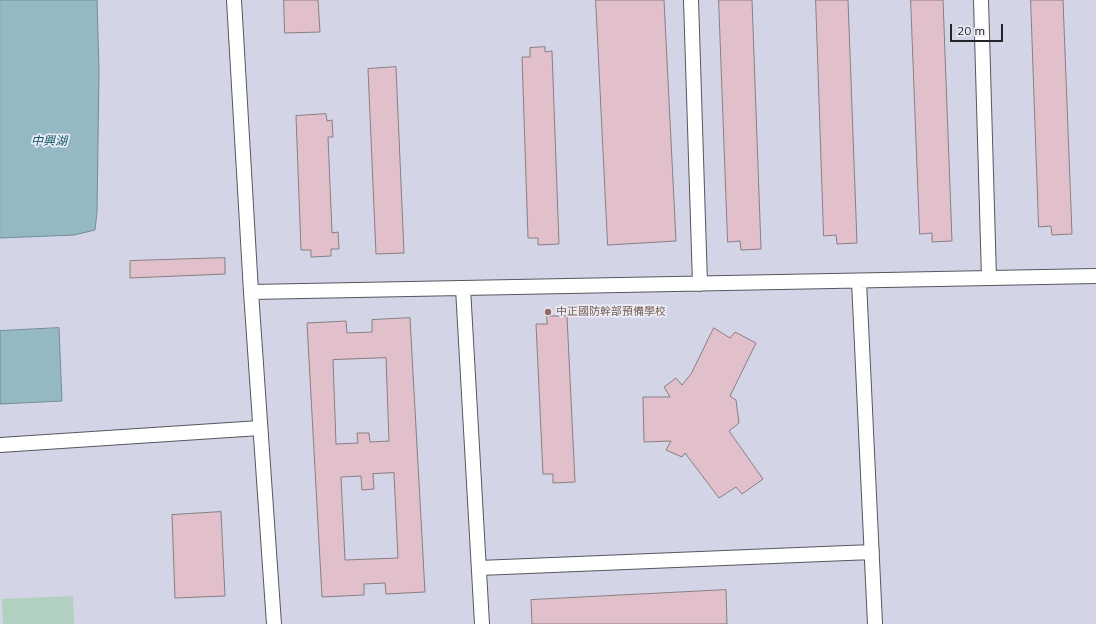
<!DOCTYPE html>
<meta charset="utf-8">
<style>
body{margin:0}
#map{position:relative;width:1096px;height:624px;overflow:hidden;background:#dedfe9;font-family:Mulish,sans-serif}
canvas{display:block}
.scale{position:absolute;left:950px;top:24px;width:53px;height:18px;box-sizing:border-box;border:2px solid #242529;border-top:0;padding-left:5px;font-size:12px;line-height:14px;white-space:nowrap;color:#242529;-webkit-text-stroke:3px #ebecf6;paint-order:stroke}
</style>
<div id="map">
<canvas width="1096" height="624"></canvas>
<div class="scale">20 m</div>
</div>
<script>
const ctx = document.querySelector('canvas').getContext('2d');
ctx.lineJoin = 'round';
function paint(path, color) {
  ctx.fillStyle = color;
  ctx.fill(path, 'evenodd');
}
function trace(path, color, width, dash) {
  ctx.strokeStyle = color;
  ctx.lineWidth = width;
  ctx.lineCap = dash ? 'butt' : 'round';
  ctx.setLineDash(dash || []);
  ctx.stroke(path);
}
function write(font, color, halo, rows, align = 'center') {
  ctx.font = font + ' Mulish,"Noto Sans TC",sans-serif';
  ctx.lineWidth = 3.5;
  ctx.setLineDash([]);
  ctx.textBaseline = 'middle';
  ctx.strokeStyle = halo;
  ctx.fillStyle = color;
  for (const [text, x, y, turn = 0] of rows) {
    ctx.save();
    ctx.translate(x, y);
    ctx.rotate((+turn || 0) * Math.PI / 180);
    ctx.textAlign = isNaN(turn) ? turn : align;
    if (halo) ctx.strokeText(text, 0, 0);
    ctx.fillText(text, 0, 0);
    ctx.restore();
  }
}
const built = new Path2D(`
 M0 0H1096V624H0Z`);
const green = new Path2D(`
 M73 596 74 624H3L2 599Z`);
const water = new Path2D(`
 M0 0H97L99 70 97 212 95 230 74 235 0 238Z
 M59 328 62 401 0 404V331Z`);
const building = new Path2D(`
 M284 0H318L320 32 285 33Z
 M596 0H664L676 241 608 245Z
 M719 0H752L761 249 741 250 740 241 728 242Z
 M816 0H848L857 243 837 244 836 235 824 236Z
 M911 0H943L952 241 932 242V233L920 234Z
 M1031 0H1063L1072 234 1052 235 1051 226 1039 227Z
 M545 47V52L552 51 559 244 538 245V238H528L522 57H530V48Z
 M396 67 404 253 376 254 368 69Z
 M326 114 327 121 332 120 333 137H328L332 233 338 232 339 249H331V256L311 257V250H301L296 116Z
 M225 258V274L130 278V261Z
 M547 316H567L575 482 553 483V474H543L536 324H547Z
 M410 318 425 592 386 594 385 583 364 584V595L322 597 307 323 346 321 347 333 372 332V320ZM386 358 389 441 370 442 369 433H357L358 443 336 444 333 360ZM394 473 398 558 345 560 341 477 361 476 362 490 374 489 373 474Z
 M714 328 730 338 735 332 756 343 730 396 736 400 739 423 729 431 763 479 742 494 736 487 719 498 685 453 682 457 666 450 671 441 644 442 643 397H670L664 387 676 378 682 385 691 374Z
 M221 512 225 596 175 598 172 515Z
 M726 590 727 624H532L531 600Z`);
const minor = new Path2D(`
 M234 0 251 292 274 624
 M691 0 700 284
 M981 0 989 278
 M859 281 875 624
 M463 288 482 624
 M251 292 1096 276
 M0 445 260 428
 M479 568 872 552`);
const markers = [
 [548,312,4,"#8d6e63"]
];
const educationNames = [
 ["中正國防幹部預備學校",556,312]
];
const waterNames = [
 ["中興湖",49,141]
];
paint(built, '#d3d5e6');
paint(green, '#b1d0c0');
paint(water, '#95b9c2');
trace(water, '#738d94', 1);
paint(building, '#e1c0cb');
trace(building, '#897f82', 1);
trace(minor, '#56575f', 16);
trace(minor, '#fff', 14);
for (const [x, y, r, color] of markers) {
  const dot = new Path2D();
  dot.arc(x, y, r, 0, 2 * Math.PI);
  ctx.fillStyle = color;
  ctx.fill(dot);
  trace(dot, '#ebecf6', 1.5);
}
write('11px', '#785e54', '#ebecf6', educationNames, 'left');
write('italic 12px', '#0a5765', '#ebecf6', waterNames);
</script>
